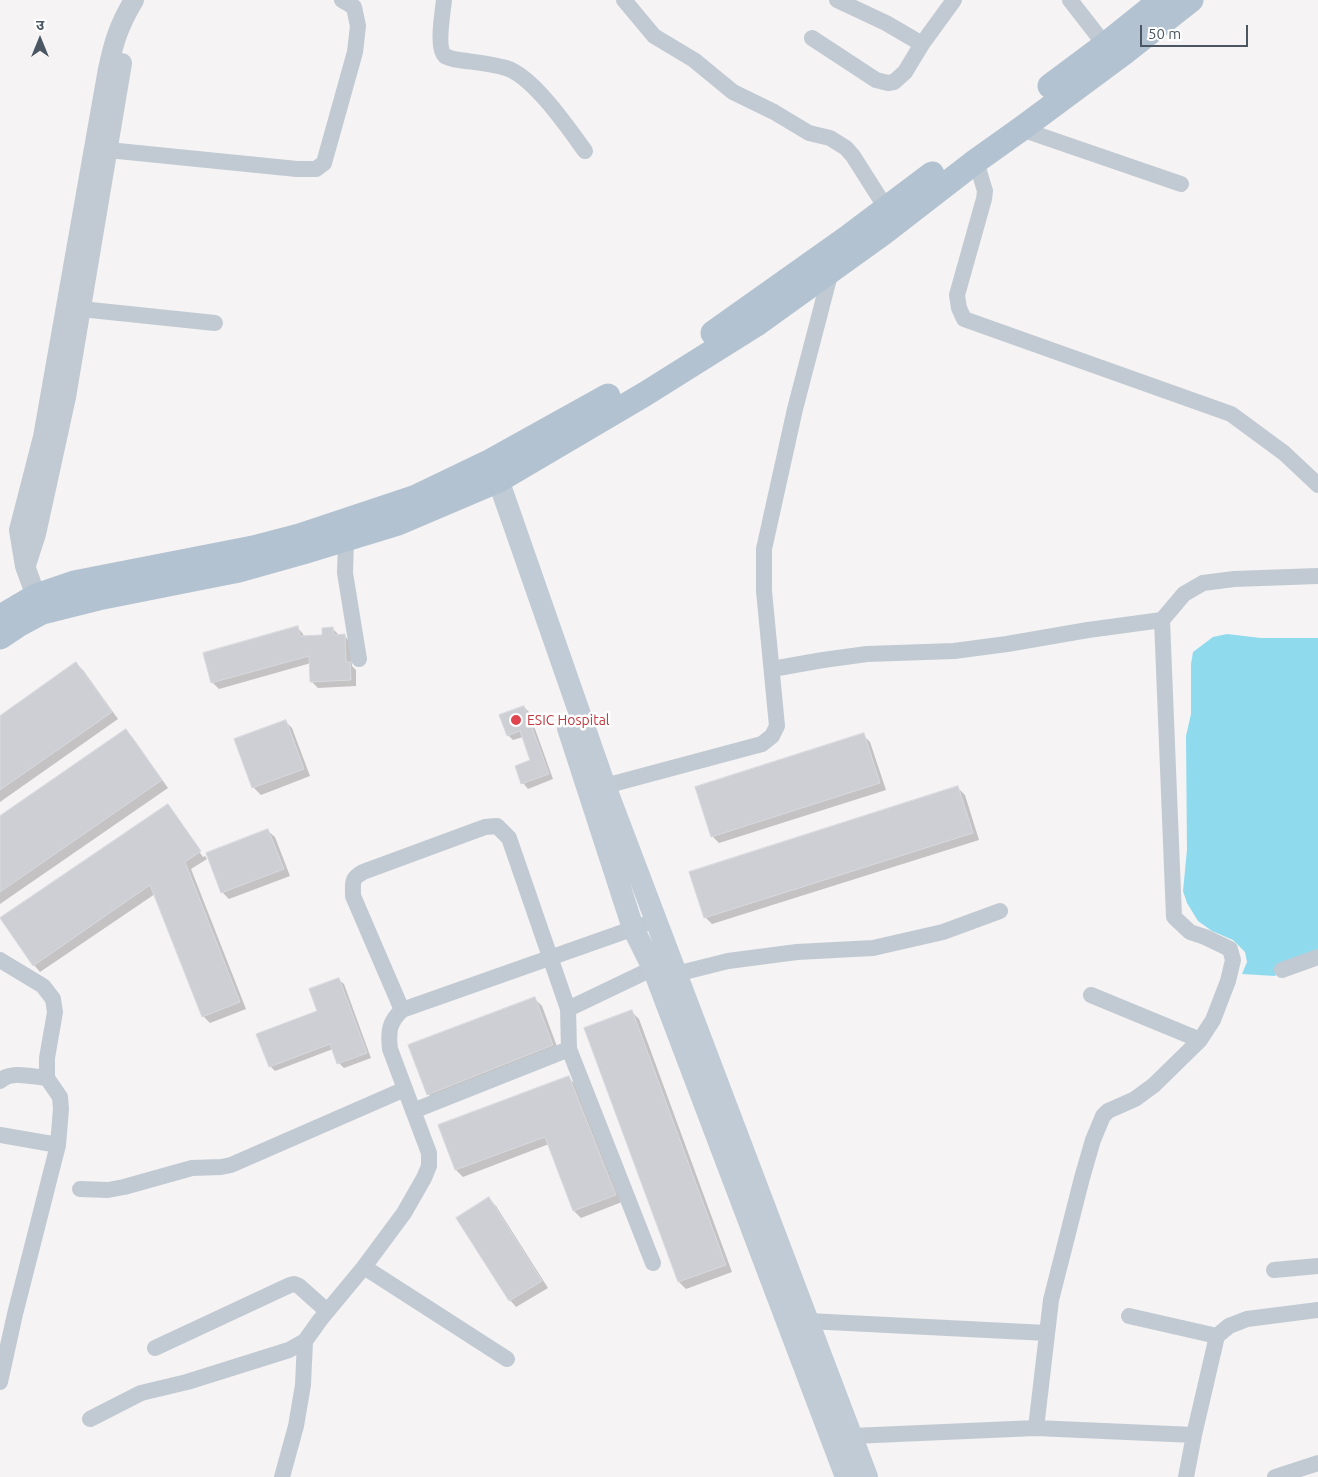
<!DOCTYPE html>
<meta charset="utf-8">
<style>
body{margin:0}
#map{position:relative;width:1318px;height:1477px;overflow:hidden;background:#f5f3f3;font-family:Ubuntu,"Noto Sans Devanagari",sans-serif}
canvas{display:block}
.north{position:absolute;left:15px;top:15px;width:50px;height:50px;-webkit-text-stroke:4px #fff;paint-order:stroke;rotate:0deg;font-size:14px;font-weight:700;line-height:20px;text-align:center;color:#4a5661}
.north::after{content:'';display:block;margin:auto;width:18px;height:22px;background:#4a5661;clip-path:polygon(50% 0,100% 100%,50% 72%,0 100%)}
.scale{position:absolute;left:1140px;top:25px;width:108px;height:22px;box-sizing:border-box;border:2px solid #4a5661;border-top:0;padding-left:6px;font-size:15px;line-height:18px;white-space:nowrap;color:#4a5661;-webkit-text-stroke:4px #fff;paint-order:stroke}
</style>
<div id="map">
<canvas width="1318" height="1477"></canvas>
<div class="north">उ</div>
<div class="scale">50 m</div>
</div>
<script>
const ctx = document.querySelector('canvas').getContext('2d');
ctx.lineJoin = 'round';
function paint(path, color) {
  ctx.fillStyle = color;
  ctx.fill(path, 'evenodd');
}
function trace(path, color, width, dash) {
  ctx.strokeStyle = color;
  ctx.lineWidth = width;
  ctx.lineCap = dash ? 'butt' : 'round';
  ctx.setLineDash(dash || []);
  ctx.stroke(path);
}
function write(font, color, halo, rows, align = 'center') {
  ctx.font = font + ' Ubuntu,sans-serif';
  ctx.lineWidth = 5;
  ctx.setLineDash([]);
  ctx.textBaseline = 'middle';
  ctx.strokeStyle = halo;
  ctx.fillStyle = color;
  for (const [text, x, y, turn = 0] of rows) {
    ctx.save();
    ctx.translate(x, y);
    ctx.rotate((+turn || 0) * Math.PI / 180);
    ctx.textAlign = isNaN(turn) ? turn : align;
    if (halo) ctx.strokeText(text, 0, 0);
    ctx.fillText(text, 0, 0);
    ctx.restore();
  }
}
const water = new Path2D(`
 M1227 634 1261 638H1318V949L1282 966 1275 976 1242 974 1247 962 1245 952 1233 940 1212 931 1198 921 1187 903 1183 891 1187 850 1186 736 1191 714V664L1193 652 1213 637Z`);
const shadow = new Path2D(`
 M297 627 303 634 304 637 323 636 333 629 340 636 344 635 350 642 352 666 356 670V686L318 688 311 681V663L219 689 213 683 204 654Z
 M76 664 83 670 118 719 0 802V717Z
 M524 707 529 712 553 779 528 789 523 783 532 761 523 737 513 740 508 735Z
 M285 721 292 728 310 776 261 795 254 788 235 740Z
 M126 731 133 738 168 788 0 904V818Z
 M863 735 870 742 886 790 719 843 712 836Z
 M958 788 965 795 979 840 712 924 705 917Z
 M168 806 174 812H172L203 857 205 856 207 859 191 869 246 1009 210 1023 203 1016 155 894 40 972 34 965Z
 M268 831 275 837 290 876 229 899 222 892Z
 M338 979 344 984 371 1058 344 1068 339 1063 333 1049 275 1071 270 1066 319 1012Z
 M535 999 542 1006 559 1052 435 1101 428 1094Z
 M632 1012 639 1019 732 1272 686 1289 679 1282 585 1029Z
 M569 1078 576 1085 622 1202 581 1218 574 1211 549 1144 463 1177 456 1170 440 1126Z
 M489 1199 496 1206 548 1288 516 1307 510 1300Z`);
const building = new Path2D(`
 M298 626 300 636 322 635V628L333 627 334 635 345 634 346 662H350L351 680 310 682 309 656 211 683 203 653Z
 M76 662 112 712 0 790V716Z
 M524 706 549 774 521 784 515 766 530 760 520 731 507 736 499 715Z
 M286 720 304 769 252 788 234 739Z
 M126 729 162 780 0 892V816Z
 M864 733 880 783 711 837 695 787Z
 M958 786 973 833 704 918 689 872Z
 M168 804 201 851 185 862 240 1002 202 1017 150 885 33 966 0 918Z
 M268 829 284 869 221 893 206 853Z
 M339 978 367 1053 337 1064 330 1044 269 1067 256 1034 317 1011 309 989Z
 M535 997 553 1045 427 1095 408 1045Z
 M632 1010 726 1265 678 1282 584 1028Z
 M569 1076 616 1195 573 1211 545 1137 455 1170 438 1125Z
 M489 1197 542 1281 509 1301 456 1218Z`);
const minor = new Path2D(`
 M444 0C443 11 436 48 445 56 447 57 450 58 453 59 470 62 489 63 506 68 533 76 569 129 585 151
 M624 0 654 36 694 60 733 92 774 112 809 133 830 138 846 148 853 156 886 208
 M837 0 886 23 922 44
 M1070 0 1105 45
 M812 38 876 80 888 83 894 82 905 72 922 44 954 0
 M1021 129 1181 184
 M108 150 297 169H316L324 163 355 52 358 26 354 7 342 0
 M976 161 985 191 984 199 957 295 959 308 964 319 1231 414 1284 453 1318 485
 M81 309 215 323
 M345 531 346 539 345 573 359 659
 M772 669 823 660 867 654 954 651 1007 644 1088 630 1162 620 1184 594 1203 583 1234 579 1318 576
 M605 786 762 744 772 736 777 726 764 591V549L795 409 831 271
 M0 960 43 986 53 999 55 1012 47 1058V1078L60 1097 61 1109 58 1145 15 1314 0 1382
 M1282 970 1318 957
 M676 974 728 961 797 952 873 948 943 932 1000 911
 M1091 995 1200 1040
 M568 1009 509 838 497 826 485 827 363 872C351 879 353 882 353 896L402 1010 643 925
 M569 1049 653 1263
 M0 1081C11 1070 33 1077 47 1078
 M413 1111 569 1049 568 1009 662 964
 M0 1135 58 1145
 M80 1189 108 1190 124 1187 192 1168 221 1167 231 1165 405 1089
 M364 1267 507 1359
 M1274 1270 1318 1266
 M1129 1316 1217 1336
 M808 1321 1047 1333
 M155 1348 290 1285 294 1284 299 1286 327 1311
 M90 1419 141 1393 187 1382 289 1350 305 1341 320 1320 364 1267 404 1213 424 1178 429 1166V1153L390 1049C388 1032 389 1022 402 1010
 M1036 1428 1051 1300 1082 1178 1093 1140 1103 1116 1108 1111 1135 1099 1154 1085 1200 1040 1213 1020 1228 981 1233 960 1230 949 1205 937 1190 932 1174 917 1162 620
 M852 1436 1036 1428 1194 1435
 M282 1477 296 1426 303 1385 305 1341
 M1186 1477 1194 1435 1217 1336 1229 1326 1247 1319 1318 1310
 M1275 1477 1318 1463`);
const tertiary = new Path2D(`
 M26 565 36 534 66 397 122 63
 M41 610 25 566 19 530 43 437 108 69C114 41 119 25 134 0`);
const secondary = new Path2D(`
 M493 465 605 786 867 1477
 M568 728 633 928 653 968 846 1477`);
const primary = new Path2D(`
 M1050 86 1105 45 1161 0
 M713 333 847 238 932 174
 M2 616 36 596 74 583 253 548 299 536 416 497 491 461 608 396
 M0 637 18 625 42 612 98 598 239 570 303 552 398 523 499 480 645 394 755 325 883 233 976 161 1021 129 1125 52 1191 0`);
const markers = [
 [516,720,6,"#e0444e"]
];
const healthNames = [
 ["ESIC Hospital",527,720]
];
paint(water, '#90daee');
paint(shadow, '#0003');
paint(building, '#cdcfd5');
trace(building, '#d7d9de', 1);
trace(minor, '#c1cad2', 16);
trace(tertiary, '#c1cad2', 20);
trace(secondary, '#c1cbd6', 22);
trace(primary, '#b3c2d1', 25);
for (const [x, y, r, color] of markers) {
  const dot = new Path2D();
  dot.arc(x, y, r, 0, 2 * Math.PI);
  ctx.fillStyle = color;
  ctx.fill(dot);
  trace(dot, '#fff', 2);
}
write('14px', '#be3a42', '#fff', healthNames, 'left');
</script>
